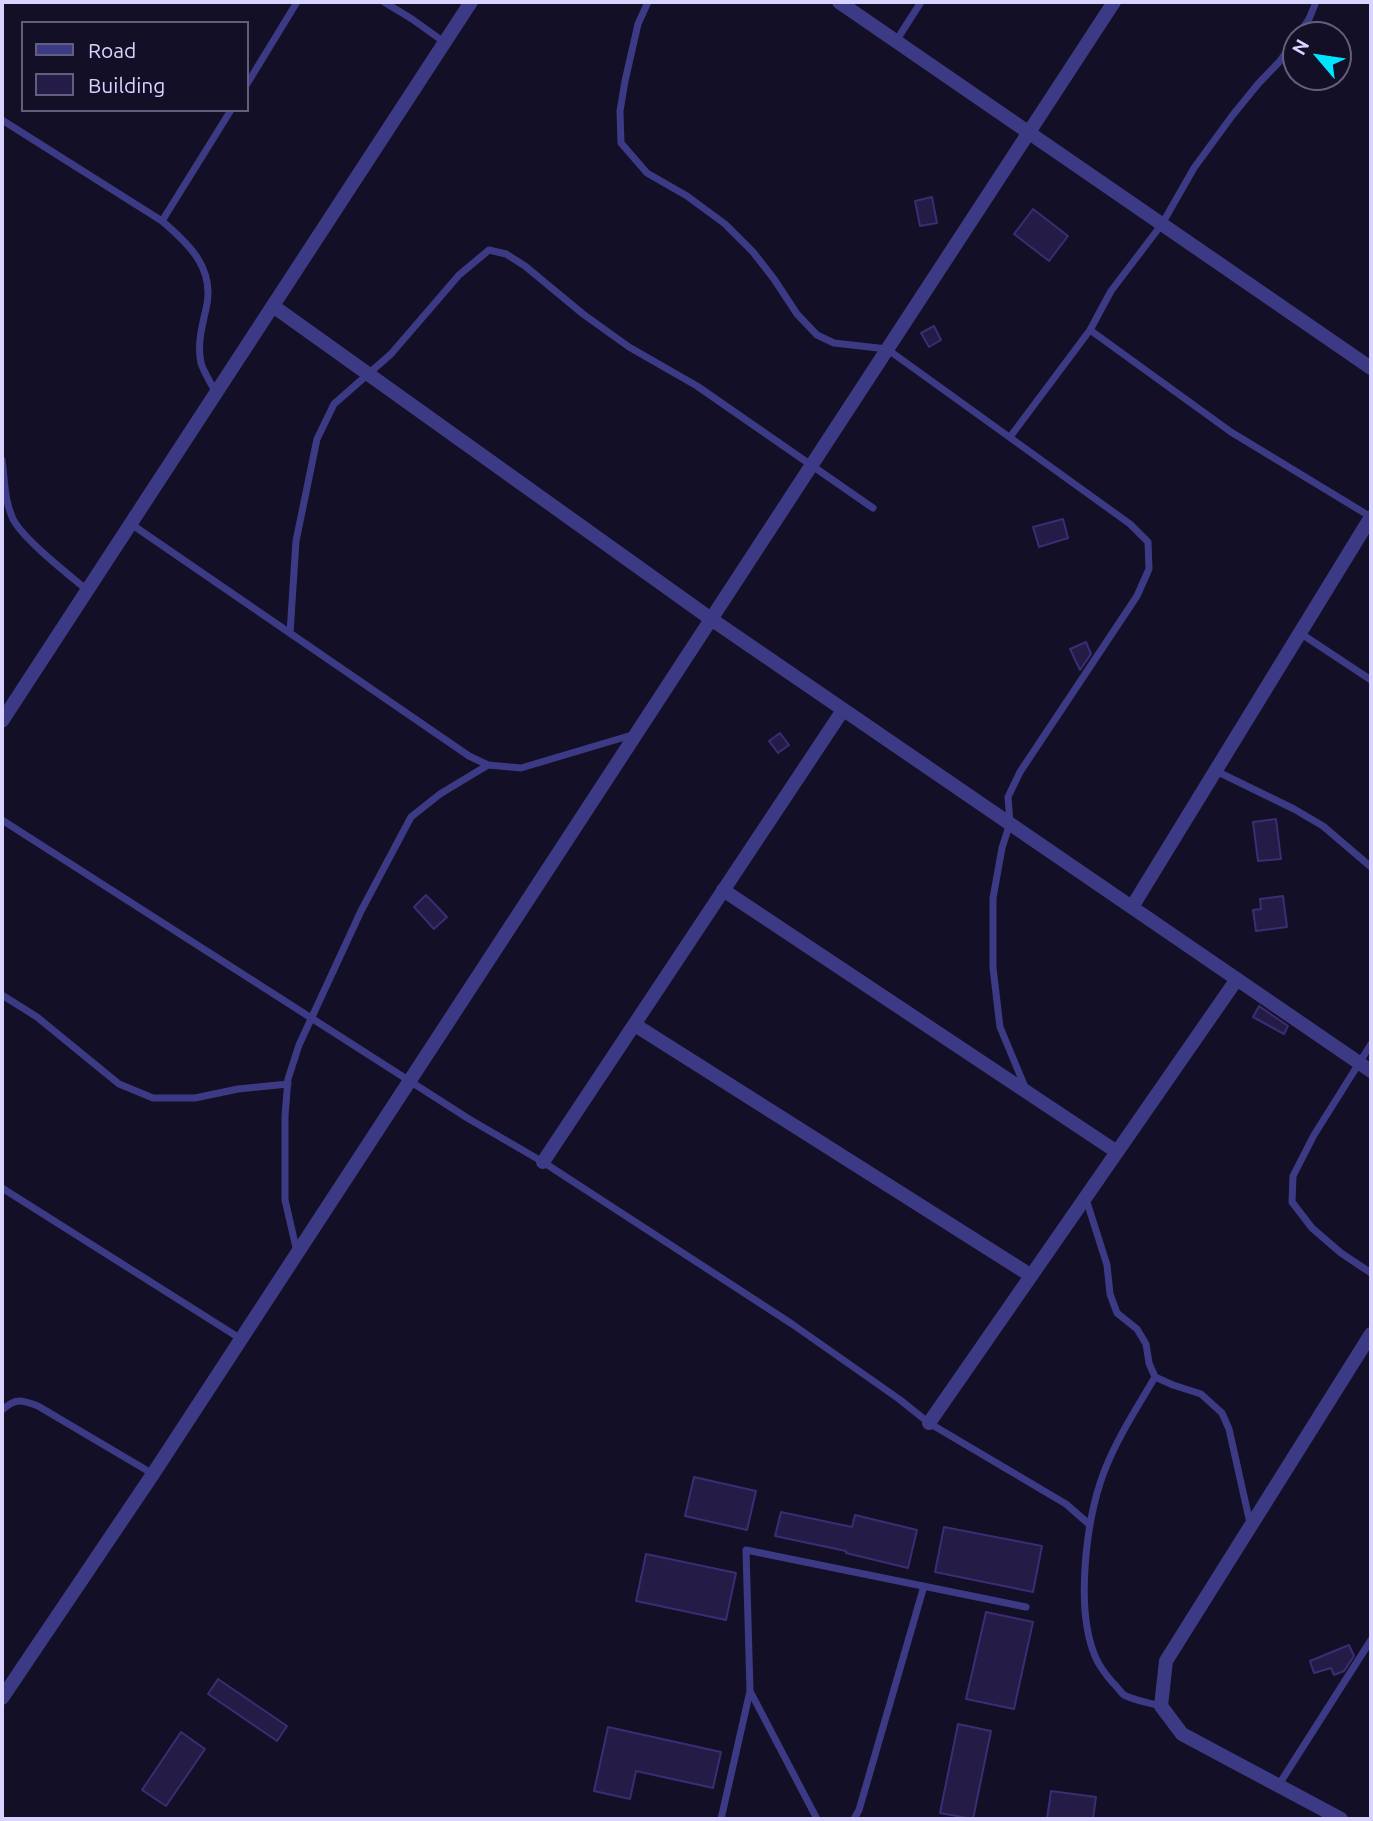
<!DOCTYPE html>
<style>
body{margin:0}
#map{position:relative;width:1373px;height:1821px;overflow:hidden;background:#130f26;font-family:Ubuntu,sans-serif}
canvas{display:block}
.frame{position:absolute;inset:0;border:4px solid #d9d4ff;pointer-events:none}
.legend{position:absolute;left:21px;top:21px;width:228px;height:91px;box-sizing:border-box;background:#130f26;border:2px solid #625e7d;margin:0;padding:9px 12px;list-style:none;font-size:21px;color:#d9d4ff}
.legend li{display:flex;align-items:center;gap:14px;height:35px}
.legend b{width:35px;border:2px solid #625e7d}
.north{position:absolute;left:1282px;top:21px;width:70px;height:70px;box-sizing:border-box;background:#130f26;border:2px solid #625e7d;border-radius:50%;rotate:299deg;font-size:19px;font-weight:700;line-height:28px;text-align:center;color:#d9d4ff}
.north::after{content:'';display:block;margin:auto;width:24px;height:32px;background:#00e5ff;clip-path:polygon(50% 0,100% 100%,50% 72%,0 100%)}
</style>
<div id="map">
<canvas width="1373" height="1821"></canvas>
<div class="frame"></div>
<ul class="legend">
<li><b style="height:9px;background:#3d3a85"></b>Road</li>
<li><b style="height:19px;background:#241b47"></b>Building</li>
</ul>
<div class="north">N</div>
</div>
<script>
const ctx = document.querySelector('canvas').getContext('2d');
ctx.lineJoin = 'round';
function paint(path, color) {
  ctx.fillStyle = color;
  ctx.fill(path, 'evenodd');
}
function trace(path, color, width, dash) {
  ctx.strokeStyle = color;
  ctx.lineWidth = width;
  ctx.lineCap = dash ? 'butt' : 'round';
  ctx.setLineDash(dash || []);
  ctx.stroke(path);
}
const building = new Path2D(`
 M932 197 937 223 920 226 915 201Z
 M1033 209 1068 236 1049 261 1014 234Z
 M934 326 941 340 929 347 921 333Z
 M1063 519 1068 538 1039 547 1033 527Z
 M1086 642 1091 654 1080 670 1070 649Z
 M780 733 789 745 778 753 769 741Z
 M1276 819 1281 859 1258 861 1253 822Z
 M426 895 447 917 434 929 414 907Z
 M1283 896 1287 927 1256 931 1253 910 1261 909 1260 899Z
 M1259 1006 1288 1026 1284 1034 1253 1017Z
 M694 1477 756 1491 747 1530 685 1516Z
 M781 1512 852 1527 855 1515 917 1530 908 1568 846 1553V1551L775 1536Z
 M944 1527 1042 1546 1033 1592 935 1572Z
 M646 1554 736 1573 726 1620 636 1601Z
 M986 1612 1033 1622 1014 1709 966 1699Z
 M1349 1645 1354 1656 1344 1671 1334 1675 1331 1668 1314 1673 1310 1661Z
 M218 1679 287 1726 277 1741 208 1694Z
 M958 1724 991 1731 973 1819 940 1813Z
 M608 1727 721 1752 713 1788 636 1771 630 1799 594 1791Z
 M181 1732 205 1749 166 1806 142 1790Z
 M1051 1791 1096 1797 1093 1819H1047Z`);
const lane = new Path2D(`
 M384 2 412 19 444 42
 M648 2 638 24 625 81 620 111 621 143 647 173 687 196 725 224 753 252 774 279 797 314 817 335 834 343 887 349 1130 524 1148 542 1149 569 1137 596 1020 772 1008 797 1010 823 1002 848 993 898V968L1000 1027 1025 1087
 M1298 35 1309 19 1316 2
 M896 41 921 2
 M247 84 297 2
 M2 120 162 221C189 244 216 269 206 309 202 326 197 345 201 363 204 373 211 383 216 393
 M162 221 231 110
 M1090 330 1231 432 1371 517
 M1010 437 1090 330 1111 291 1162 224 1194 168 1232 116 1258 84 1280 61 1296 38
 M2 460C5 480 4 500 13 519 23 539 68 574 87 590
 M131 524 469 756 488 765 521 768 632 735
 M290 633 296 541 317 439 334 404 391 354 459 275 489 250 506 254 525 266 583 314 629 347 697 386 873 508
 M1300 633 1371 680
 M1216 771 1294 809 1323 826 1371 867
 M2 820 469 1119 543 1162 792 1324 899 1399 929 1423 1066 1504 1090 1525
 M2 995 37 1017 119 1084 153 1098H195L238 1089 288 1084
 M1371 1044 1314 1135 1293 1176 1292 1202 1312 1228 1341 1253 1371 1273
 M2 1188 241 1339
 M1086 1199 1107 1265 1110 1294 1117 1313 1137 1329 1146 1344 1149 1363 1155 1377 1173 1385 1201 1394 1222 1413 1229 1429 1250 1523
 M297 1252 285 1200V1116L288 1079 299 1045 361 911 411 817 440 794 488 765
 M1155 1377C1137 1408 1117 1438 1104 1472 1086 1520 1075 1608 1095 1656 1099 1666 1106 1675 1113 1683 1117 1686 1120 1692 1124 1695 1132 1700 1151 1703 1160 1706
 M2 1410C16 1397 22 1400 38 1406L153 1474
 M750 1691 817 1819
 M1278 1786 1371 1640
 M721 1819 750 1691 746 1550 1026 1607
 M854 1819 859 1810 924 1586`);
const street = new Path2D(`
 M839 2 1371 368
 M273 306 711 619 1371 1071
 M2 721 471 2
 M723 890 1117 1152
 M1132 907 1371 517
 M635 1025 1030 1275
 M543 1162 843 710
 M929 1423 1237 979
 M2 1698 153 1474 1114 2
 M1341 1819 1182 1734 1161 1706 1166 1661 1371 1334`);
paint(building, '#241b47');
trace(building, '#3b2d73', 2);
trace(lane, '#3d3a85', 7);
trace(street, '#3d3a85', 14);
</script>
